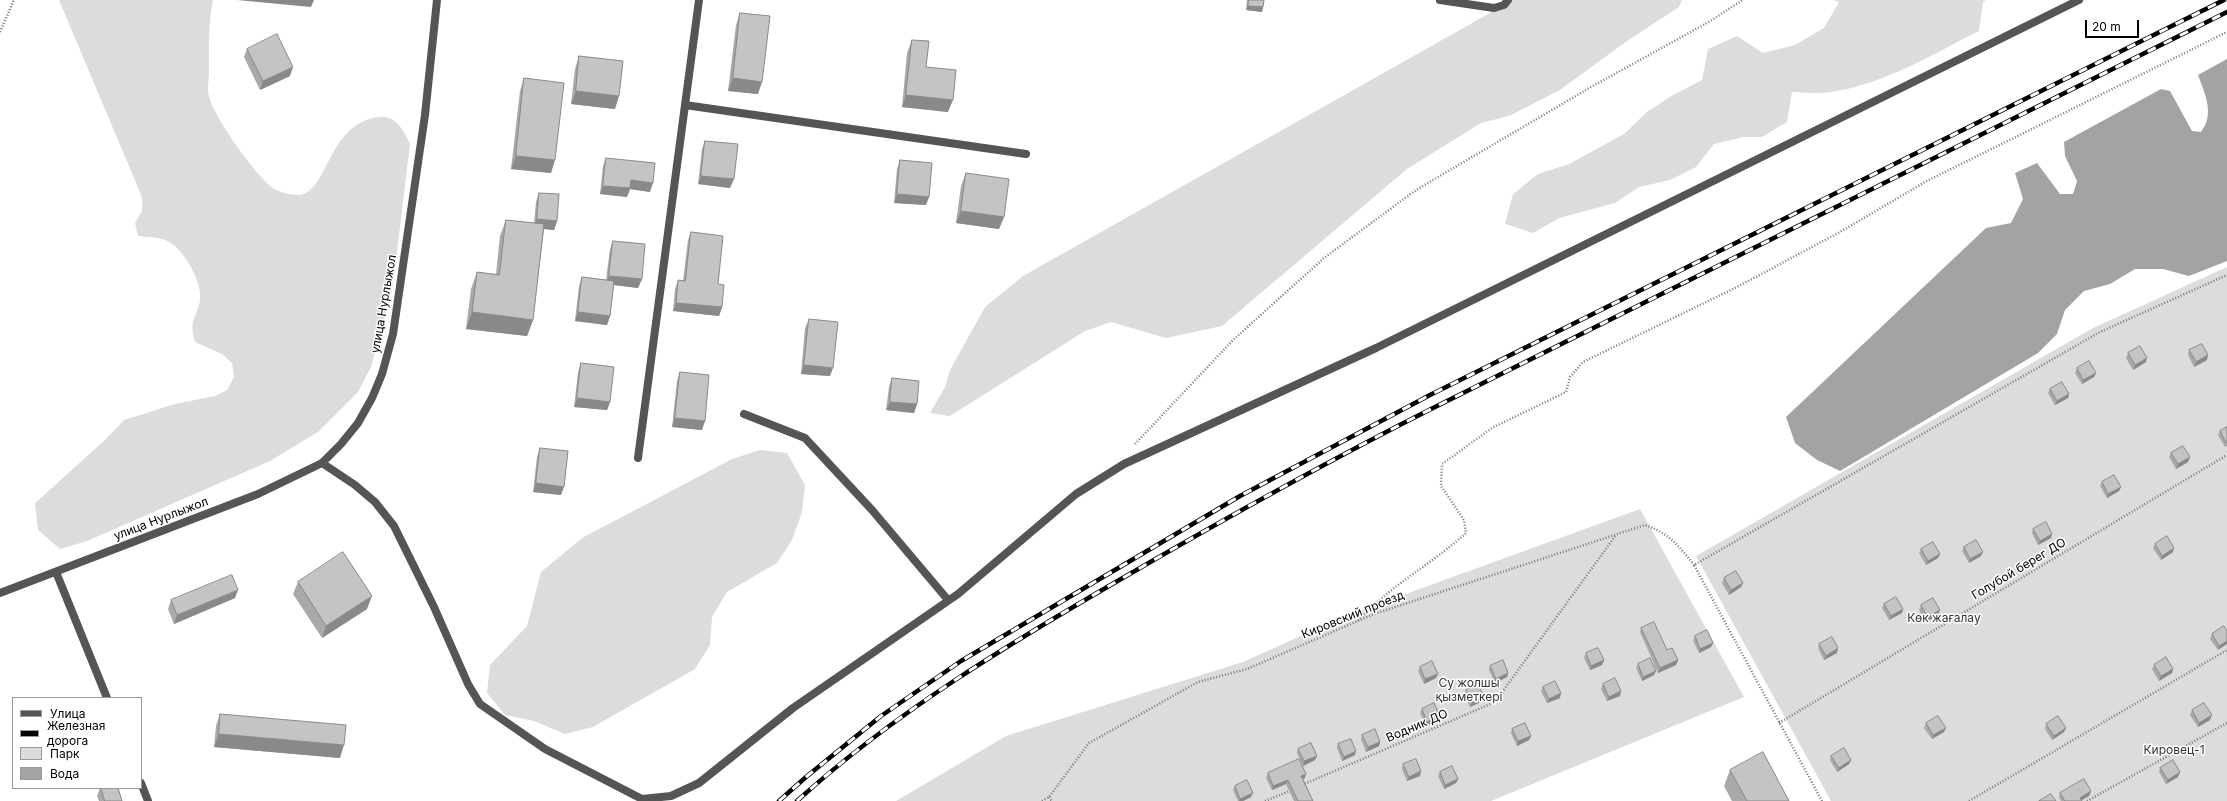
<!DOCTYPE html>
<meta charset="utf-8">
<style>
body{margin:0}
#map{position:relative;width:2227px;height:801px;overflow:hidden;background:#fff;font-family:Inter,sans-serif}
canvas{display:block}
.legend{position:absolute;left:12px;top:697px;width:130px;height:92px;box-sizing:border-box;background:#fff;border:1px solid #999;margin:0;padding:5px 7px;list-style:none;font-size:12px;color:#000}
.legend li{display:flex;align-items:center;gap:8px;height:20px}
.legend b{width:20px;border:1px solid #999}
.scale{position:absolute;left:2085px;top:20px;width:54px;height:18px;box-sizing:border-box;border:2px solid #000;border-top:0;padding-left:5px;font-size:12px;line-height:14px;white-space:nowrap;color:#000;-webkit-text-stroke:3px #fff;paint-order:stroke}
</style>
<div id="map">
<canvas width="2227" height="801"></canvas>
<ul class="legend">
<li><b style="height:5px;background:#555"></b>Улица</li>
<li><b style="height:5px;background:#000"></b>Железная дорога</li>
<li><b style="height:11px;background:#dcdcdc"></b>Парк</li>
<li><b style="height:11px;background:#a3a3a3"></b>Вода</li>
</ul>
<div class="scale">20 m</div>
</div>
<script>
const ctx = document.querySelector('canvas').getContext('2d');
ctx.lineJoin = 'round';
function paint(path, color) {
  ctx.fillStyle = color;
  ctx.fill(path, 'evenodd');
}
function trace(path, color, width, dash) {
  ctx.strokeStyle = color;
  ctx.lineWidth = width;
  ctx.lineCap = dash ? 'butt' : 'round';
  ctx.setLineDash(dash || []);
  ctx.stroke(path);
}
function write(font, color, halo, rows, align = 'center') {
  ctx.font = font + ' Inter,sans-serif';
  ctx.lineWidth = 3;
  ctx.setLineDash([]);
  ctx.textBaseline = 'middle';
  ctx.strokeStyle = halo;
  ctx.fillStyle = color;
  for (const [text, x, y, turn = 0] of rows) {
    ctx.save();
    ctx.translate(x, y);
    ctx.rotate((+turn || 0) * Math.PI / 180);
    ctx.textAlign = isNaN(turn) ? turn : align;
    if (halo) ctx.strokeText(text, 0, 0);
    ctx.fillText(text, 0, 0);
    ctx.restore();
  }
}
const green = new Path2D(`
 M59 0H213C208 24 209 48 209 72 209 80 207 89 209 96 213 116 256 176 273 188 278 192 291 195 299 195 329 192 327 123 379 117 396 115 404 131 410 144L393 285 371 367 358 392 318 432 270 461 87 541 60 549 38 530 35 503 105 440 124 420 175 404 215 396 227 390 234 377 232 363 222 354 195 342C189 319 195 321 200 301 203 283 183 246 165 240 157 237 146 237 138 236L135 223 142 211V197Z
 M1513 0H1682L1679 7 1627 41 1560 90 1509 116 1481 123 1407 169 1222 326 1166 338 1111 322 1085 331 950 416 930 413 945 387 950 370 985 307 1023 276Z
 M1833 0H1986L1983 2 1979 31C1929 56 1880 87 1823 93 1813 94 1802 92 1792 92L1787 122 1762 137H1743L1714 144 1696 167 1670 180 1639 187 1615 203 1559 218 1533 233 1505 224 1513 194 1538 174 1569 164 1624 134 1647 112 1673 95 1702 80 1708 49 1737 36 1763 53 1795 45 1824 28 1839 2Z
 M2227 267V801H1831L1696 556 2093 328Z
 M760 450 787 453 805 485 802 512 792 540 777 563 727 592 712 617 710 645 695 669 593 727 565 734 534 721 505 715 487 693 490 665 527 626 541 572 582 538 732 459Z
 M1640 509 1744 697 1491 801H896L1006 736 1243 662 1345 616Z`);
const water = new Path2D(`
 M2227 59V261L2189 276 2163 269H2135L2110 284 2084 291 2065 310 2057 334 2038 353 1840 471 1817 460 1795 443 1786 417 1986 228 2011 223 2023 199 2015 173 2037 163 2060 194H2073L2077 181 2065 156 2064 142 2161 89 2170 91 2192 131 2201 132C2215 114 2205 94 2198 75Z`);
const path = new Path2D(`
 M0 32 14 0
 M1135 444 1233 340 1324 258 1416 190 1591 87 1707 23 1743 0
 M1358 621C1389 586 1432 564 1466 533L1464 520 1441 486 1442 464 1492 428 1566 392 1570 377 1583 362 1737 287 1840 232 1925 182 2227 32
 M1779 723 2227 455
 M1302 785 1495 702 1616 535
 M1049 797 1052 801
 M1042 801 1049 797 1089 743 1198 682 1247 669 1374 614 1645 525C1670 534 1678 545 1694 565
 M1265 801 1292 790
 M1822 801 1694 565 2100 332 2227 275
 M1969 801 2227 650
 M2087 801 2227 723`);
const service = new Path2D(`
 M1440 0 1494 8 1504 5 1508 0
 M744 414 805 438 872 510 948 600
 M322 463 355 485 375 502 394 526 434 607 468 684 480 704 545 749 642 799 671 796 699 783 793 708 958 594 1076 494 1124 464 1376 348 2079 0
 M56 572 107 698
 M141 783 148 801`);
const minor = new Path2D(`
 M685 105 1026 154
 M638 458 699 0
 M0 593 258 494 322 463 341 444 358 423 372 398 382 374 393 334 425 115 437 0`);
const rail = new Path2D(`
 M779 801 806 777 881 716 961 661 1240 496 1430 395 2224 0
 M797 801C894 713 1007 645 1121 579 1224 519 1328 461 1435 407L2227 12`);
const wall = new Path2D(`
 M1247 0H1264L1262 12 1246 10Z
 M740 13 758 94 728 91 736 25Z
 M912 40 926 67 948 112 902 107 907 53Z
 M247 49 290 76 260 90 244 57Z
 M579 56 615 109 571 104 575 69Z
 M524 78 551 173 511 169 520 91Z
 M705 141 730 188 698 184 702 149Z
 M606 158 650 192 630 189 627 197 600 194 603 166Z
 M900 160 926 205 894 203 897 169Z
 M966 173 1004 217 999 229 956 223 961 186Z
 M539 193 557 221 554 230 544 229 533 320 527 336 466 329 471 289 477 272 496 274 500 236 506 220 534 223 536 202Z
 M691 232 718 284 722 307 719 316 673 311 675 289 678 280 683 281 688 240Z
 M613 241 642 279 638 288 614 285 610 316 607 325 575 321 579 286 582 277 606 280 610 249Z
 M809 319 830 376 801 374 805 328Z
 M2189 350 2207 360 2194 367 2188 355Z
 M2128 353 2146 362 2133 370 2126 358Z
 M581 363 610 402 607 410 574 407 578 372Z
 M2077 368 2096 373 2094 377 2082 384 2075 373Z
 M680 372 702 430 672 427 677 381Z
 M892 378 917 404 914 413 886 410 889 387Z
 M2050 389 2069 394 2068 398 2055 405 2048 393Z
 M2227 427V446L2225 447 2218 435 2220 431Z
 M540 448 561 495 533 492 537 457Z
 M2171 453 2188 462 2176 469 2169 457Z
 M2102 482 2121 487 2119 491 2107 498 2100 486Z
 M2033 529 2051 538 2038 545 2032 533Z
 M2155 544 2173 552 2161 560 2153 548Z
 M1964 547 1981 556 1969 563 1962 551Z
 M1921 549 1940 554 1938 558 1926 565 1919 553Z
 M1724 578 1741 587 1729 595 1722 583Z
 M298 582 367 609 322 638 293 594Z
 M235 598 174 624 168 609 171 600Z
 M1884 604 1903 609 1902 613 1889 620 1882 608Z
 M1921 605 1938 615 1926 622 1919 610Z
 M1641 628 1678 660 1676 665 1658 673 1640 632Z
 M2227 631 2218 650 2210 639 2212 634Z
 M1695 636 1713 643 1711 647 1699 653 1693 640Z
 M1819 644 1837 653 1824 660 1818 648Z
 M1586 653 1604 660 1602 665 1590 670 1584 658Z
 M1638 664 1656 671 1654 675 1642 681 1636 668Z
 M2154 665 2173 669 2172 673 2159 681 2152 669Z
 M1490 666 1508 673 1507 677 1495 683 1489 670Z
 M1420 667 1436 678 1424 684 1418 671Z
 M1603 684 1620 696 1607 701 1601 689Z
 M1543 687 1560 698 1547 703 1541 691Z
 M1466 690 1483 701 1470 707 1464 694Z
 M1422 709 1440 716 1438 720 1426 726 1420 713Z
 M2192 710 2210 720 2198 727 2190 715Z
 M220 714 340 758 214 747 216 726Z
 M1926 723 1944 732 1932 739 1924 728Z
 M2046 724 2066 728 2064 732 2052 740 2045 729Z
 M1512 729 1531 736 1529 740 1517 746 1511 733Z
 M1362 735 1380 742 1379 746 1366 752 1361 739Z
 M1338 744 1355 755 1342 761 1337 748Z
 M1298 749 1317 756 1315 760 1303 766 1297 753Z
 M1831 756 1851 760 1849 764 1837 772 1830 760Z
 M1403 764 1420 776 1407 781 1402 769Z
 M2160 768 2178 777 2166 784 2159 772Z
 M1730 770 1789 801H1732L1724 786Z
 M1440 772 1458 779 1456 783 1444 789 1438 776Z
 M1268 773 1305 778 1303 779 1313 801H1294L1286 784 1272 790 1266 778Z
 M1235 786 1251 797 1243 801H1238L1233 790Z
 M100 788H118L122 801H99L97 796Z
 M2091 791 2089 796 2082 800V801H2061L2059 797 2060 793Z`);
const shadedWall = new Path2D(`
 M237 0H314L311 7Z
 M1248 6 1263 7 1262 12 1246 10Z
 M293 67 290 76 260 90 263 81Z
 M733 78 762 82 758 94 728 91Z
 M576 91 619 96 615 109 571 104Z
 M906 95 953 100 948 112 902 107Z
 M516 156 555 160 551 173 511 169Z
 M701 176 734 179 730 188 698 184Z
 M631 180 653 183 650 192 630 189 627 197 600 194 603 186Z
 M897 194 929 197 926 205 894 203Z
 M961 211 1004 217 999 229 956 223Z
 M537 219 557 221 554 230 533 228Z
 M609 276 642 279 638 288 606 284Z
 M676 303 722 307 719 316 673 311Z
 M472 312 533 320 527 336 466 329Z
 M578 312 610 316 607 325 575 321Z
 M2208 355 2207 360 2194 367 2196 362Z
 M2147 358 2146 362 2133 370 2135 365Z
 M804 365 833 368 830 376 801 374Z
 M2096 373 2094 377 2082 384 2083 380Z
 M2069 394 2068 398 2055 405 2057 401Z
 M577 398 610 402 607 410 574 407Z
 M890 402 917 404 914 413 886 410Z
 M675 418 705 421 702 430 672 427Z
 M2190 457 2188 462 2176 469 2178 464Z
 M536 483 564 487 561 495 533 492Z
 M2121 487 2119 491 2107 498 2108 494Z
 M2052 534 2051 538 2038 545 2040 541Z
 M2174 548 2173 552 2161 560 2162 556Z
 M1983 552 1981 556 1969 563 1970 559Z
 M1940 554 1938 558 1926 565 1928 561Z
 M1743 583 1741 587 1729 595 1731 590Z
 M238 590 235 598 174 624 177 615Z
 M372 596 367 609 322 638 326 626Z
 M1903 609 1902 613 1889 620 1891 616Z
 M1940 610 1938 615 1926 622 1927 617Z
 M2227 641V644L2218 650 2219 646Z
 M1713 643 1711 647 1699 653 1700 649Z
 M1838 648 1837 653 1824 660 1826 656Z
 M1604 660 1602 665 1590 670 1591 666Z
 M1678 660 1676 665 1658 673 1660 668Z
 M2173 669 2172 673 2159 681 2161 676Z
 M1656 671 1654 675 1642 681 1643 677Z
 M1508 673 1507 677 1495 683 1496 679Z
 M1438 674 1436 678 1424 684 1425 679Z
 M1621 691 1620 696 1607 701 1609 697Z
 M1561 693 1560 698 1547 703 1549 699Z
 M1484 697 1483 701 1470 707 1472 702Z
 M2212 715 2210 720 2198 727 2199 723Z
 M1440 716 1438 720 1426 726 1427 722Z
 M1946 728 1944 732 1932 739 1933 735Z
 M2066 728 2064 732 2052 740 2054 736Z
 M219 734 344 745 340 758 214 747Z
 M1531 736 1529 740 1517 746 1518 741Z
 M1380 742 1379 746 1366 752 1368 747Z
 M1356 751 1355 755 1342 761 1344 757Z
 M1317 756 1315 760 1303 766 1304 761Z
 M1851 760 1849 764 1837 772 1839 768Z
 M1421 771 1420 776 1407 781 1409 777Z
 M2180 772 2178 777 2166 784 2168 780Z
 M1306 774 1305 778 1300 781 1301 776Z
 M1458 779 1456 783 1444 789 1445 785Z
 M1288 780 1286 784 1272 790 1273 786Z
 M2091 791 2089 796 2080 801V798Z
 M1253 793 1251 797 1243 801H1239L1240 799Z`);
const building = new Path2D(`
 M1249 0H1264L1263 7 1248 6Z
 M740 13 770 16 762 82 733 78Z
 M277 34 293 67 263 81 247 49Z
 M912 40 929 41 926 67 956 70 953 100 906 95Z
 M579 56 623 61 619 96 576 91Z
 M524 78 564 83 555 160 516 156Z
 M705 141 738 144 734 179 701 176Z
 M606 158 655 163 653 183 631 180 630 188 603 186Z
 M900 160 932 163 929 197 897 194Z
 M966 173 1009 179 1004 217 961 211Z
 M539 193 559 194 557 221 537 219Z
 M506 220 544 224 533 320 472 312 477 272 499 275Z
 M691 232 723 236 718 284 724 285 722 307 676 303 678 280 685 281Z
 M613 241 645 244 642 279 609 276Z
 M582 277 614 281 610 316 578 312Z
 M809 319 838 322 833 368 804 365Z
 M2202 344 2208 355 2196 362 2189 350Z
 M2140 346 2147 358 2135 365 2128 353Z
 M2089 361 2096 373 2083 380 2077 368Z
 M581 363 614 367 610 402 577 398Z
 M680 372 709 375 705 421 675 418Z
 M892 378 919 381 917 404 890 402Z
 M2062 382 2069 394 2057 401 2050 389Z
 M2227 427V442L2226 443 2220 431Z
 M2183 446 2190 457 2178 464 2171 453Z
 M540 448 568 451 564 487 536 483Z
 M2114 475 2121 487 2108 494 2102 482Z
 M2046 522 2052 534 2040 541 2033 529Z
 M2167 536 2174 548 2162 556 2155 544Z
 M1976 540 1983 552 1970 559 1964 547Z
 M1933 542 1940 554 1928 561 1921 549Z
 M343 552 372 596 326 626 298 582Z
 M1736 571 1743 583 1731 590 1724 578Z
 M232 575 238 590 177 615 171 600Z
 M1896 597 1903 609 1891 616 1884 604Z
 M1933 598 1940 610 1927 617 1921 605Z
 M1654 622 1667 650 1672 648 1678 660 1660 668 1641 628Z
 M2224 626 2227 631V641L2219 646 2212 634Z
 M1707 630 1713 643 1700 649 1695 636Z
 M1832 637 1838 648 1826 656 1819 644Z
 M1598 648 1604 660 1591 666 1586 653Z
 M2166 657 2173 669 2161 676 2154 665Z
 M1650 658 1656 671 1643 677 1638 664Z
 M1503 660 1508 673 1496 679 1490 666Z
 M1432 661 1438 674 1425 679 1420 667Z
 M1615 678 1621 691 1609 697 1603 684Z
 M1555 681 1561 693 1549 699 1543 687Z
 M1478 684 1484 697 1472 702 1466 690Z
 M1434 703 1440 716 1427 722 1422 709Z
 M2204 703 2212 715 2199 723 2192 710Z
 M220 714 346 725 344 745 219 734Z
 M1938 716 1946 728 1933 735 1926 723Z
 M2058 716 2066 728 2054 736 2046 724Z
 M1525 723 1531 736 1518 741 1512 729Z
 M1375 729 1380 742 1368 747 1362 735Z
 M1351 739 1356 751 1344 757 1338 744Z
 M1311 743 1317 756 1304 761 1298 749Z
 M1844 748 1851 760 1839 768 1831 756Z
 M1763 752 1789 801H1747L1730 770Z
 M1299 759 1306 774 1301 776 1313 801H1298L1288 780 1273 786 1268 773Z
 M1416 759 1421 771 1409 777 1403 764Z
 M2173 760 2180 772 2168 780 2160 768Z
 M1452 766 1458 779 1445 785 1440 772Z
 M2084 779 2091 791 2080 798 2082 801H2065L2060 793Z
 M1247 780 1253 793 1240 799 1235 786Z
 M101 788H118L122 801H105Z
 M2051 794 2056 801H2039Z`);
const streetNames = [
 ["улица Нурлыжол",384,304,-80],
 ["улица Нурлыжол",161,519,-21],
 ["Голубой берег ДО",2019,569,-31],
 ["Кировский проезд",1353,615,-22],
 ["Водник ДО",1417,726,-23]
];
const parkNames = [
 ["Көк жағалау",1944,618],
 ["Су жолшы",1469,683],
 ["қызметкері",1469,697],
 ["Кировец-1",2174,750]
];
paint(green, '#dcdcdc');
paint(water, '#a3a3a3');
trace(path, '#777', 2.5, [1, 2]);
trace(service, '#555', 8);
trace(minor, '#555', 8);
trace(rail, '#000', 4.5);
trace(rail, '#fff', 3, [9]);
paint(wall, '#a9a9a9');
paint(shadedWall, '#898989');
paint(building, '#c4c4c4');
trace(building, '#898989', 1);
write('12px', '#000', '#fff', streetNames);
write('12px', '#333', '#fff', parkNames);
</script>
